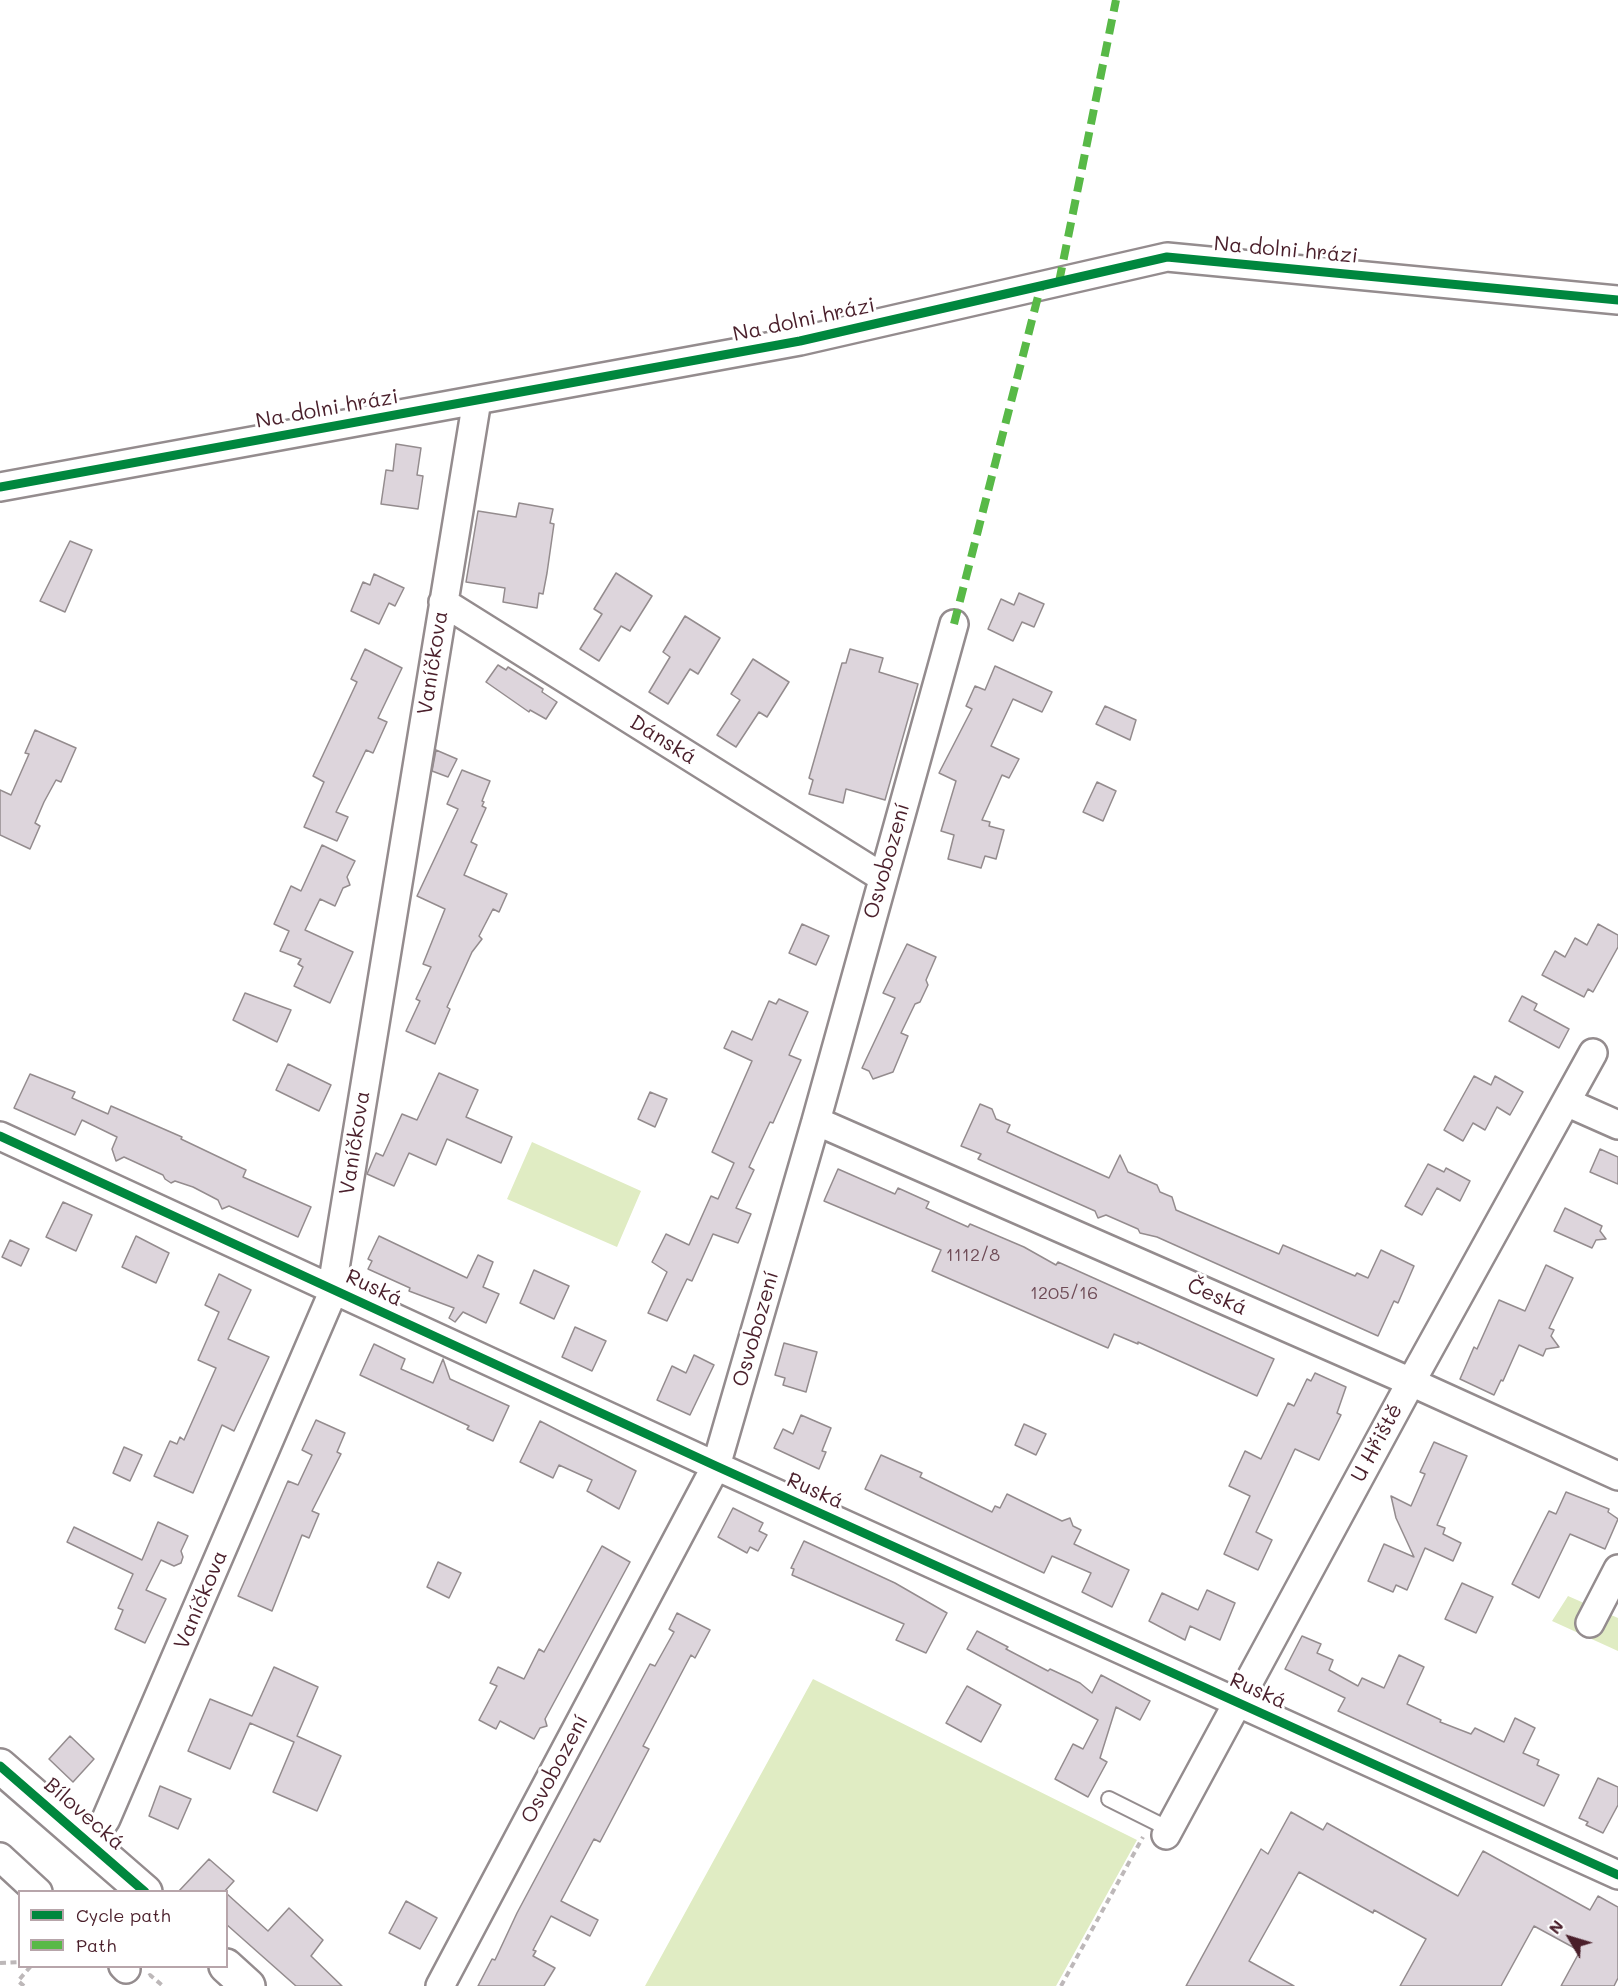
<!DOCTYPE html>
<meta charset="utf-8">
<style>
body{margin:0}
#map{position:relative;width:1618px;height:1986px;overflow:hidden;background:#fff;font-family:Mali,sans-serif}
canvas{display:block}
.legend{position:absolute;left:18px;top:1890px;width:210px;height:78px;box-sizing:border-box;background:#fff;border:2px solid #b7a5aa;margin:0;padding:8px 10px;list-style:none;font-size:18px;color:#4a1f2b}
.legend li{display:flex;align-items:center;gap:12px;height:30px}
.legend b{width:30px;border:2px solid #b7a5aa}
.north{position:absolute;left:1540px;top:1908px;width:60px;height:60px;-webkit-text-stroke:4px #fff;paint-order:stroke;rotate:308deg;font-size:16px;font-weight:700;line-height:24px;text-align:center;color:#4a1f2b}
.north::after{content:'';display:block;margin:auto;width:21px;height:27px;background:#4a1f2b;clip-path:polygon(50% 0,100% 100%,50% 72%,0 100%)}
</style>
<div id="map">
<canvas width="1618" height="1986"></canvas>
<ul class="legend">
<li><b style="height:8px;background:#00873e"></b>Cycle path</li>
<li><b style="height:8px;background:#58b947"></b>Path</li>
</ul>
<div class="north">N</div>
</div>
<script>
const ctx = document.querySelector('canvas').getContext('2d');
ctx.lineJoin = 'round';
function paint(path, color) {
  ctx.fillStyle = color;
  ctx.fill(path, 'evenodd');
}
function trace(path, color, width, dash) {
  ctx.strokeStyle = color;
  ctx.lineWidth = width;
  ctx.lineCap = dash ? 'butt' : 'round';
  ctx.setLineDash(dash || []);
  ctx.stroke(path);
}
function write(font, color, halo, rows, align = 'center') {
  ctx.font = font + ' Mali,sans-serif';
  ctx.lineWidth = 6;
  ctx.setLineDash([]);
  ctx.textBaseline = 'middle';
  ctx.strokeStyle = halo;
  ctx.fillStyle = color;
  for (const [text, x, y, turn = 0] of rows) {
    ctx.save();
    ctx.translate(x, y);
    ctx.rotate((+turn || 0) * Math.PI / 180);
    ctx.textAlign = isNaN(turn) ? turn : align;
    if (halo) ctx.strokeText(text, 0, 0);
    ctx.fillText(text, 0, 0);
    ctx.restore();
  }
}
const green = new Path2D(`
 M532 1142 641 1191 617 1247 507 1199Z
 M1568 1596 1618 1618V1651L1552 1621Z
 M813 1679 1137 1840 1056 1986H645Z`);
const building = new Path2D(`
 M396 444 421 448 417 475 423 476 418 509 381 504 386 470 393 471Z
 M519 503 553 509 550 523 554 524 547 573 543 594 539 593 537 608 503 602 505 588 466 582 478 511 516 517Z
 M70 541 92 550 65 612 40 601Z
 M616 573 652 596 630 631 621 626 599 661 580 649 602 614 594 609Z
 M374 574 404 588 395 606 389 603 379 624 351 611 363 582 370 585Z
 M1019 593 1044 604 1034 627 1022 622 1013 641 988 629 1001 599 1014 605Z
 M685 616 720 638 698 674 690 669 668 704 649 692 670 657 663 652Z
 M365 649 402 668 378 718 387 722 373 753 366 750 336 812 348 817 337 841 304 827 324 782 313 776 357 682 351 679Z
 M850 649 883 658 879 672 918 684 885 800 846 789 843 803 809 794 813 780 809 778 842 663H846Z
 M753 659 789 682 767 717 759 712 736 747 717 735 740 700 731 694Z
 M498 665 506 670 508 667 543 689 542 692 557 702 546 719 530 710 529 712 486 682Z
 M995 666 1052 692 1042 712 1013 699 991 746 1019 759 1009 778 1002 775 982 820 990 822 989 826 1004 830 996 859 985 856 981 868 948 859 954 835 941 831 956 781 939 773 972 709 966 706 975 686 985 690Z
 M1105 706 1136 720 1130 740 1096 724Z
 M35 730 76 748 61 782 56 780 44 802 35 823 40 826 30 849 0 835V790L11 795 29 754 25 753Z
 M436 750 457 759 448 777 432 771Z
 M462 770 490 781 482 801 484 802 482 806 486 808 471 842 477 845 464 875 507 894 499 912 493 909 479 936 482 939 472 952 447 1007 450 1009 435 1044 406 1031 420 1001 416 999 431 967 423 964 445 909 417 896 458 809 447 804Z
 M1097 782 1116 791 1103 821 1083 812Z
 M322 845 355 861 347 877 350 885 343 888 335 906 320 899 305 930 353 952 330 1003 294 986 303 967 298 964 301 959 280 951 289 931 274 924 291 886 301 891Z
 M802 924 829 936 816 965 789 953Z
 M1598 924 1618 935V947L1593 992 1588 989 1584 997 1542 975 1555 951 1565 957 1575 938 1587 945Z
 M907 944 936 957 926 980 928 985 920 1002 915 1004 901 1033 908 1036 893 1072 873 1079 869 1071 862 1068 895 998 883 993Z
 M245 993 291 1010 277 1042 233 1020Z
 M1522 996 1537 1004 1534 1010 1569 1029 1559 1048 1509 1021Z
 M779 999 808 1012 789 1055 801 1060 773 1123 770 1122 749 1167 754 1170 736 1208 751 1214 738 1243 713 1234 692 1281 687 1279 667 1321 648 1313 667 1272 652 1262 666 1234 689 1245 711 1196 718 1199 734 1163 712 1152 752 1061 724 1048 732 1031 752 1040 769 1001 776 1004Z
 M288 1064 331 1085 319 1111 276 1090Z
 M439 1073 478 1090 466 1117 512 1137 501 1163 447 1139 436 1165 409 1153 394 1186 367 1174 376 1153 383 1156 402 1114 417 1120Z
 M30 1074 75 1092 72 1098 108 1114 111 1106 182 1137 181 1139 246 1170 243 1177 311 1207 298 1237 229 1206 222 1209 218 1200 193 1187 175 1181 171 1183 165 1179 163 1175 124 1157 116 1161 112 1149 117 1137 82 1120 75 1135 14 1108Z
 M1474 1076 1491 1085 1495 1076 1523 1092 1510 1115 1497 1107 1485 1130 1473 1123 1463 1141 1444 1130Z
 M650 1092 667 1099 655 1127 638 1119Z
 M980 1104 992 1109 996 1119 1010 1125 1007 1132 1109 1178 1120 1155 1128 1172 1157 1185 1160 1192 1172 1197 1176 1210 1279 1254 1283 1245 1355 1276 1357 1273 1368 1278 1381 1250 1414 1266 1398 1303 1394 1301 1378 1336 1157 1237 1140 1233 1138 1229 1106 1215 1098 1218 1095 1211 978 1159 981 1154 961 1146Z
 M1600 1149 1618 1157V1184L1590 1172Z
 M1428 1164 1444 1172 1446 1168 1470 1181 1460 1201 1437 1188 1422 1215 1405 1206Z
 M838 1169 895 1194 898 1188 929 1202 926 1208 968 1227 970 1224 1024 1247 1056 1265 1058 1262 1274 1359 1257 1396 1138 1342V1344L1114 1334 1108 1348 932 1271 941 1250 824 1201Z
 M63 1202 92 1215 76 1251 46 1237Z
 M1565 1208 1602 1226 1600 1231 1606 1239 1596 1240 1592 1248 1554 1231Z
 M136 1236 169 1253 156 1283 122 1267Z
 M379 1236 467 1278 478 1255 493 1262 483 1287 499 1294 486 1323 463 1312 455 1322 449 1318 454 1308 409 1291 410 1288 368 1269 372 1261 368 1259Z
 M10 1240 29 1249 21 1266 2 1257Z
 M1546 1265 1573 1278 1549 1328 1554 1330 1551 1336 1559 1347 1546 1349 1543 1356 1519 1345 1503 1381 1501 1380 1494 1395 1460 1379 1474 1347 1477 1349 1499 1300 1525 1311Z
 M534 1270 569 1286 554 1319 520 1303Z
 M219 1274 251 1290 228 1339 269 1357 234 1431 222 1425 193 1493 154 1476 170 1441 177 1444 180 1437 184 1440 216 1368 198 1360 219 1312 205 1305Z
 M575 1327 606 1341 592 1371 562 1357Z
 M784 1343 817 1352 806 1392 783 1385 785 1378 775 1375Z
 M374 1344 405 1359 401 1369 433 1383 443 1359 450 1379 509 1406 493 1441 467 1429 469 1426 360 1375Z
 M694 1355 714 1365 690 1415 657 1400 672 1366 686 1373Z
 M1315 1373 1346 1387 1337 1413 1341 1415 1319 1460 1295 1449 1256 1532 1272 1540 1258 1570 1224 1554 1250 1496 1229 1486 1245 1451 1261 1459 1288 1403 1294 1406 1307 1379 1311 1381Z
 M801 1415 831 1428 822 1451 826 1452 819 1469 774 1448 783 1429 793 1434Z
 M316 1420 345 1433 337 1452 341 1454 312 1511 319 1514 309 1538 302 1535 272 1611 238 1596 288 1481 298 1485 312 1455 302 1450Z
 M540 1421 636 1471 619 1509 587 1491 592 1480 559 1465 553 1478 520 1462Z
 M1024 1424 1046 1434 1036 1455 1015 1445Z
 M1434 1442 1467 1456 1437 1525 1445 1528 1443 1534 1461 1543 1453 1561 1425 1548 1407 1590 1396 1585 1393 1592 1368 1581 1384 1544 1414 1557 1396 1518 1391 1496 1411 1506 1425 1474 1420 1472Z
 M124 1447 142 1455 130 1481 113 1473Z
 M881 1455 922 1473 920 1477 992 1512 995 1506 1000 1508 1007 1494 1062 1521 1070 1518 1073 1526 1081 1530 1074 1544 1129 1570 1112 1607 1082 1592 1091 1573 1052 1556 1044 1573 865 1489Z
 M1566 1492 1609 1509 1608 1512 1618 1519 1605 1549 1570 1534 1539 1598 1512 1584 1549 1511 1556 1514Z
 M733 1508 763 1523 759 1531 767 1535 758 1551 750 1547 747 1553 718 1537Z
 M158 1522 188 1536 181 1551 183 1557 181 1563 174 1566 161 1560 146 1590 166 1599 145 1643 115 1629 123 1610 118 1608 133 1574 67 1542 74 1527 142 1560Z
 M804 1541 895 1583 947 1613 926 1653 896 1640 904 1624 792 1575 794 1569 791 1568Z
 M602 1546 630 1562 545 1719 547 1726 540 1728 534 1739 500 1721 496 1729 479 1720 497 1686 490 1683 498 1667 524 1679 539 1649 544 1652Z
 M438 1562 461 1573 449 1598 427 1587Z
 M1462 1583 1493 1597 1476 1633 1445 1619Z
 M1207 1590 1235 1603 1220 1640 1190 1626 1185 1640 1149 1621 1162 1593 1198 1610Z
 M677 1613 710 1630 695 1658 691 1655 643 1746 649 1749 600 1842 594 1839 561 1901 598 1920 590 1936 551 1916 533 1950 536 1951 533 1956 555 1968 544 1986H478L492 1959 495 1960 517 1913 650 1664 655 1666 674 1632 669 1629Z
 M977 1631 1008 1647 1006 1649 1048 1671 1050 1669 1080 1683 1092 1693 1101 1675 1150 1701 1140 1720 1116 1707 1100 1758 1107 1762 1088 1797 1055 1779 1073 1744 1083 1749 1098 1720 967 1649Z
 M1302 1636 1321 1644 1317 1653 1333 1660 1329 1670 1358 1686 1362 1678 1384 1688 1399 1655 1424 1667 1407 1704 1441 1720 1440 1722 1471 1734 1475 1728 1504 1742 1515 1718 1535 1728 1523 1753 1539 1760 1537 1765 1559 1775 1544 1806 1338 1711 1345 1698 1285 1669Z
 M274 1667 318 1687 297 1736 341 1756 317 1811 273 1792 294 1742 250 1723 230 1769 188 1751 210 1699 252 1716Z
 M967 1686 1001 1705 981 1742 946 1723Z
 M70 1736 94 1759 73 1782 49 1759Z
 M1598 1778 1618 1787V1805L1603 1833 1586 1825 1588 1822 1579 1818Z
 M160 1786 191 1799 178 1829 149 1816Z
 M1291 1812 1323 1830 1327 1823 1458 1896 1483 1851 1590 1910 1598 1896 1618 1907V1978L1614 1986H1561L1580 1951 1534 1926 1501 1986H1400L1426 1939 1374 1910 1373 1913 1299 1872 1249 1961 1294 1986H1186L1261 1849 1268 1854Z
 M209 1859 234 1881 224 1892H178Z
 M226 1893 268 1931 289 1908 323 1940 311 1956 342 1986H296L226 1924Z
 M406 1901 437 1918 420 1949 389 1933Z`);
const path = new Path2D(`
 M0 1963 20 1962
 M149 1976 150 1975 163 1986
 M24 1986 18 1981 31 1966
 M1061 1986 1143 1837`);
const lane = new Path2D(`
 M1109 1799 1169 1829`);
const street = new Path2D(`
 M0 487 800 341 1167 257 1618 300
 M443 602 882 877
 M1566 1102 1618 1125
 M816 1121 1411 1382 1618 1476
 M0 1136 716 1466 1618 1875
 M1590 1623 1618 1569
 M1166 1835 1411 1382 1593 1053
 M90 1843 106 1819 330 1299 477 400
 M0 1857 38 1892
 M123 1966 126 1969
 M440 1986 716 1466 816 1121 954 624`);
const secondary = new Path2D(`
 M0 1766 145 1892
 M226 1966 248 1986`);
const quiet = new Path2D(`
 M1059 282 1116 0
 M954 624 1041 285`);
const cycleway = new Path2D(`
 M0 487 800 341 1167 257 1618 300
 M0 1136 716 1466 1618 1875
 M0 1766 145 1892`);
const numberNames = [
 ["1112/8",973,1255],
 ["1205/16",1064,1293]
];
const streetNames = [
 ["Na dolni hrázi",1286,250,5],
 ["Na dolni hrázi",804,320,-12],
 ["Na dolni hrázi",327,409,-10],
 ["Vaníčkova",433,663,-81],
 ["Dánská",663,740,32],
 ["Osvobození",887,861,-74],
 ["Vaníčkova",355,1143,-81],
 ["Ruská",374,1288,25],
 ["Česká",1217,1297,24],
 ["Osvobození",756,1329,-74],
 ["U Hřiště",1377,1443,-62],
 ["Ruská",815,1491,24],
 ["Vaníčkova",201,1600,-67],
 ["Ruská",1258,1691,24],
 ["Osvobození",555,1769,-62],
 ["Bílovecká",84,1814,41]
];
paint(green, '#e0ecc3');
paint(building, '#ddd5dc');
trace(building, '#948c8e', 1.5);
trace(lane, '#948c8e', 18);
trace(street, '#948c8e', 32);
trace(secondary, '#948c8e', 38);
trace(path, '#bdb8b9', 4, [6, 4.5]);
trace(lane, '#fff', 14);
trace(street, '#fff', 27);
trace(secondary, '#fff', 33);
trace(quiet, '#58b947', 8, [15, 8]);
trace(cycleway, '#00873e', 9);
write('18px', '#6f4c57', null, numberNames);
write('21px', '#4a1f2b', '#fff', streetNames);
</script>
